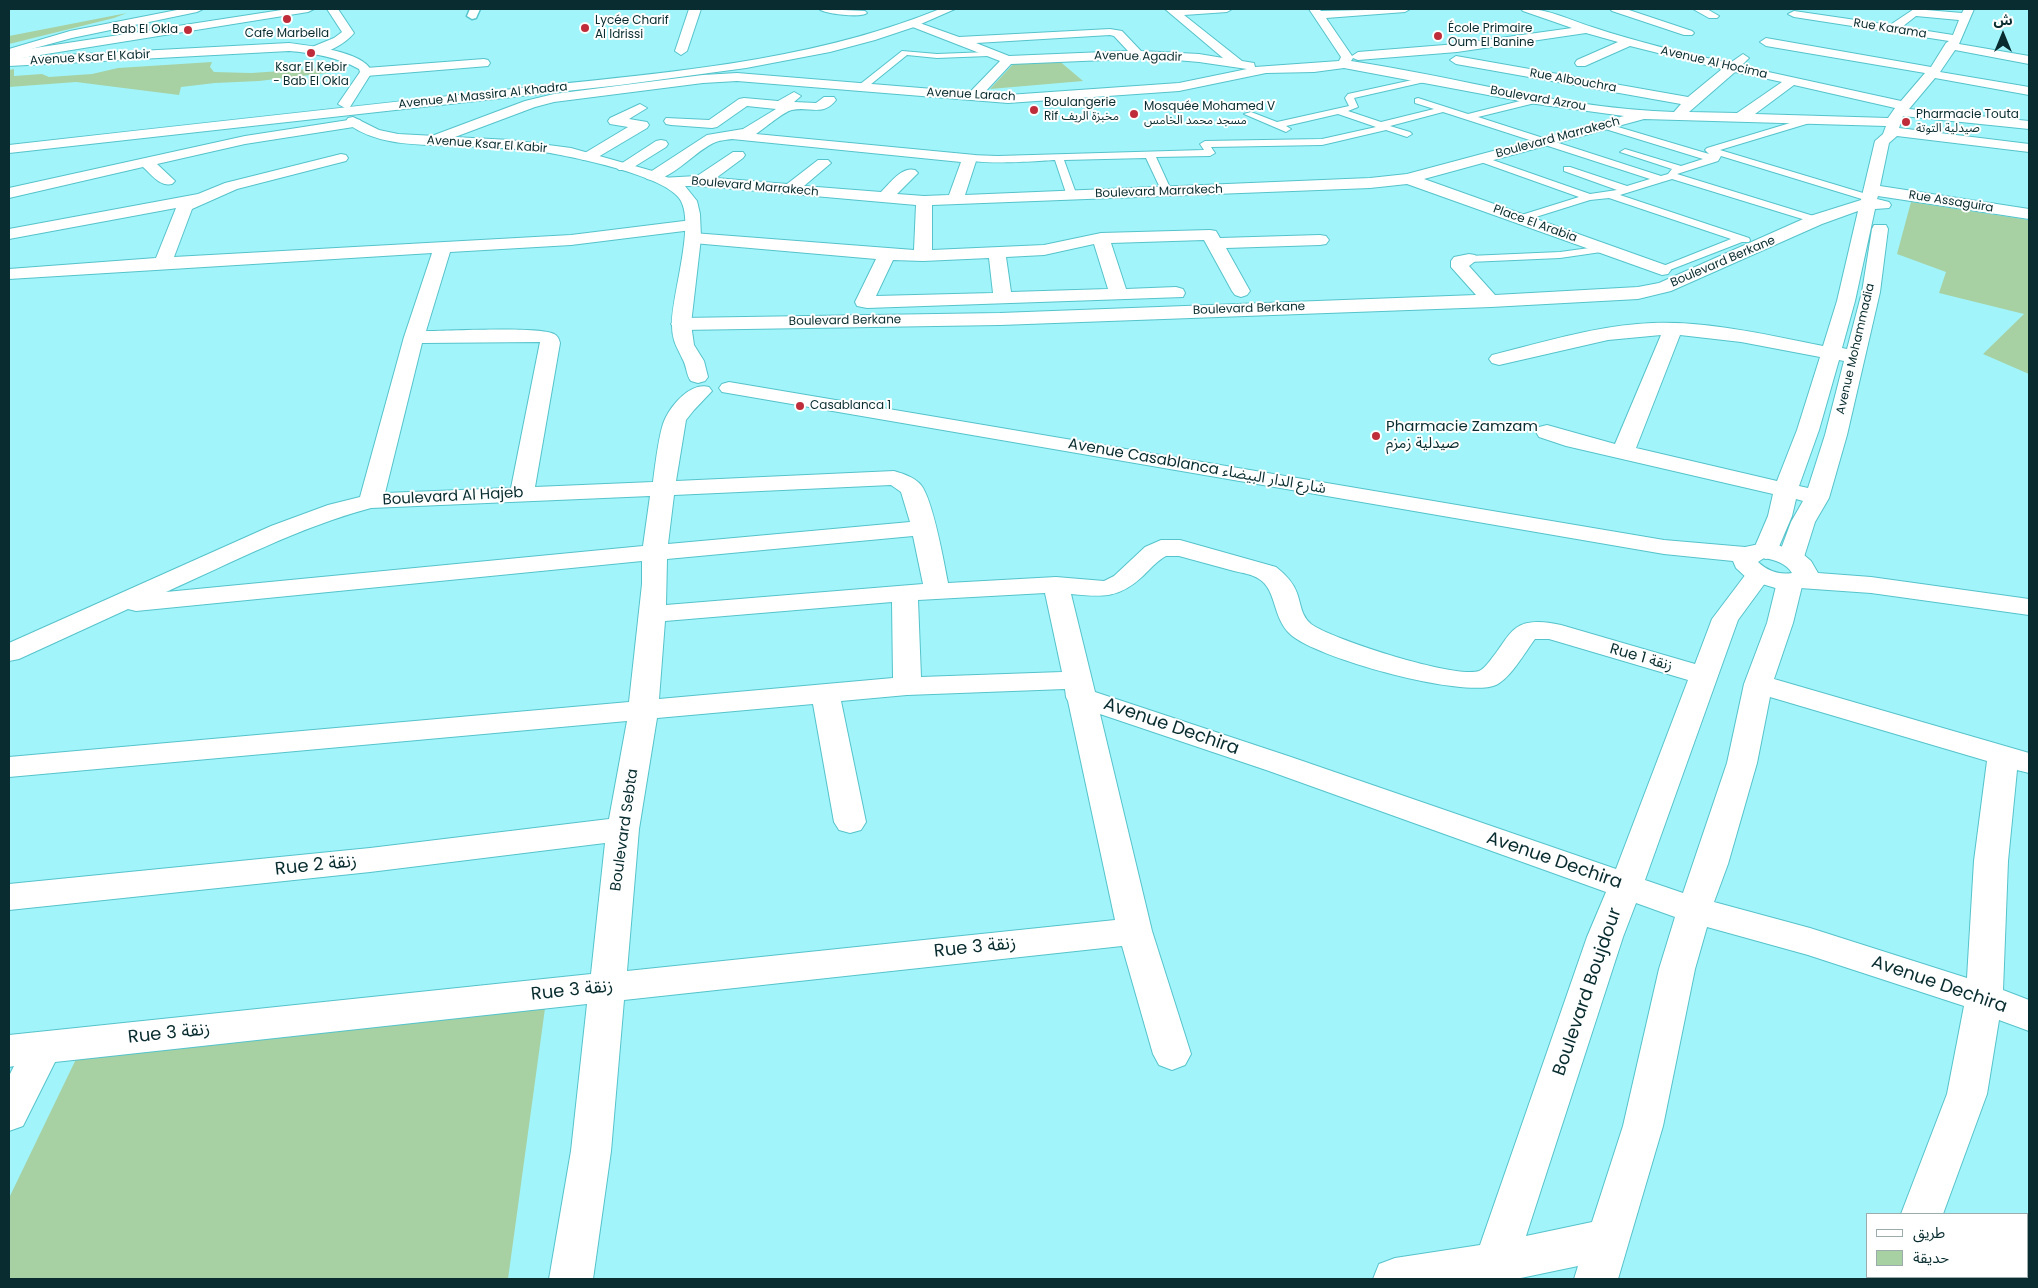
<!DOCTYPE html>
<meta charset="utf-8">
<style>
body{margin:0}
#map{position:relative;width:2038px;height:1288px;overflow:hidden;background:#a2f4fb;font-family:Poppins,"Noto Sans Arabic",sans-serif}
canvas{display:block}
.frame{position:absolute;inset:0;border:10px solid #082c2f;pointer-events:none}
.legend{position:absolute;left:1866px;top:1213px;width:162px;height:65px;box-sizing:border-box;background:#fff;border:1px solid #9cabac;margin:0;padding:6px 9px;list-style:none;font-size:15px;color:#082c2f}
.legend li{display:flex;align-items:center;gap:10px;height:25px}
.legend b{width:25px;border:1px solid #9cabac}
.north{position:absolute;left:1978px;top:10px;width:50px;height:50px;-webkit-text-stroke:4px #fff;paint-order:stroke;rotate:0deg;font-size:14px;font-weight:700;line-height:20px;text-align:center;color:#082c2f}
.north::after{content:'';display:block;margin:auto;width:18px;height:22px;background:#082c2f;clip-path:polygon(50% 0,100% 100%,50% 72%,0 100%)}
</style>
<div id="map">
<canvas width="2038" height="1288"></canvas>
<div class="frame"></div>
<ul class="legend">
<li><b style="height:6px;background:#fff"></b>طريق</li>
<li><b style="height:14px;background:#a7d1a2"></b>حديقة</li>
</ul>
<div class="north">ش</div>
</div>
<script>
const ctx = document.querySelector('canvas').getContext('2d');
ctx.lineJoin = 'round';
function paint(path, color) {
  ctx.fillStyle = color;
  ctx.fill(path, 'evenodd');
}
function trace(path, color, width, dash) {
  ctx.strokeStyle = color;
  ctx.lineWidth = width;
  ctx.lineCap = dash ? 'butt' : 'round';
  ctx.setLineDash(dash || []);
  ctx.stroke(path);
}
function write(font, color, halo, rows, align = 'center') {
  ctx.font = font + ' Poppins,"Noto Sans Arabic",sans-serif';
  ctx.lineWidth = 4;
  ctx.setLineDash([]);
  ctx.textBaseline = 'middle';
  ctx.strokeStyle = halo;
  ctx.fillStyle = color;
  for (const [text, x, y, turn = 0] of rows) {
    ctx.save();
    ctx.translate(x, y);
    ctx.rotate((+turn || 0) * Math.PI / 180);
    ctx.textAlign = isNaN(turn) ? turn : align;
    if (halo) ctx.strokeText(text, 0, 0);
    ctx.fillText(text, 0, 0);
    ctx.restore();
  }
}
const green = new Path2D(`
 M127 13 114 18 9 44V36Z
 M1057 59 1083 81 990 89 1015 62Z
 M212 62 210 67 214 72 251 73 327 68V73L259 81 215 83 181 87 179 95 76 82 9 87V70L14 69V76L42 74 49 77 92 74 118 68Z
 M1911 202 2029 220V374L1983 354 2024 314 1939 293 1946 272 1897 254Z
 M546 1001 508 1279H9V1198L78 1055Z`);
const service = new Path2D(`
 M902 51 937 54 988 52 992 54 988 56 937 58 907 55 865 89H859V85Z
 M1426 77 1430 79 1429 81 1354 98 1358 107 1348 111 1381 122 1434 109 1415 103V99L1418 98 1468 114 1536 97 1539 98V102L1478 117 1661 176 1668 174 1672 169 1620 152 1625 149 1681 166 1703 159 1602 128V124H1608L1709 154 1705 150 1707 148 1810 117 1813 118V122L1720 150 1873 196 1874 198 1869 201 1865 200 1721 156 1718 161 1677 174 1820 218 1821 220 1816 223 1812 222 1672 179 1620 195 1749 238 1750 240 1749 242H1742L1662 273 1658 272 1656 270 1658 268 1731 239 1609 198 1590 200 1523 221H1515L1514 219 1515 217 1579 197 1478 161V157H1484L1590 194 1617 190 1564 171V167H1570L1627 186 1650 179 1443 112 1390 126 1410 132 1412 134 1407 137 1386 130 1322 145 1211 147 1215 153 1210 156 1156 157 1172 192 1167 195 1162 192 1146 158 1064 160 1077 196 1072 199 1067 196 1055 160C1039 161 974 166 965 158L970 155 998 156 1204 150 1200 144 1205 141 1322 139 1376 127 1338 114 1286 126 1291 129 1286 132 1244 114 1251 112 1277 122 1349 106 1345 98 1348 94Z
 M1604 246 1609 249 1608 251 1560 258 1469 262 1463 259 1469 256 1560 252Z`);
const pedestrian = new Path2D(`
 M470 9H480L476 18 472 19 467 16Z`);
const minor = new Path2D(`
 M327 9H338L354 33C346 43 325 56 312 53L310 50 312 47 334 38 342 32Z
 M689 9H701L687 51 681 55 675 51Z
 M819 9 865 11 867 13C861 18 825 14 819 9Z
 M1165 9H1232L1227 12 1184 15 1242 61 1254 63 1255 67 1339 61 1341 57 1309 9H1319L1321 11 1410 9 1405 12 1326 18 1352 56 1358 52 1457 44 1572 28 1523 11 1521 9C1545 7 1569 20 1592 27 1637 42 1683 53 1730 63L1743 54 1749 58 1741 66 1901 101 1925 73 1766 46 1760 42 1766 38 1931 67 1946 43 1949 41 1794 17 1788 14 1794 11 1890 25 1914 9 1962 13 1964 9H1974L1959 44 2029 56V64L1955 50 1940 72 2029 87V95L1935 78 1909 109 2029 121V129L1903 116 1899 128 2029 144V152L1897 136 1889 143 1880 186 2029 209V219L1878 196 1877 199 1889 202 1891 205 1889 208 1875 209 1855 301 1842 348 1847 349 1862 292 1872 229 1874 225H1886L1888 229 1880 292 1847 435 1829 498 1815 522 1804 557 1800 562 1791 565 1782 562 1778 557 1791 522 1803 501 1796 499 1792 516 1775 556 1766 559 1757 556 1753 551 1768 516 1773 494 1566 446 1539 437 1536 432 1539 427 1547 425 1615 444 1661 335 1608 340 1499 365 1492 363 1489 359 1492 355C1544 342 1598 325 1653 323 1710 321 1767 335 1823 346L1837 301 1858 211 1822 224 1671 291 1638 299 1491 307 1000 325 681 330 674 328 671 324 674 320 681 318 1000 313 1476 295 1451 267V261L1454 257 1469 254 1475 255 1478 259 1469 266 1495 295 1638 287 1659 283 1810 216 1861 200 1875 141 1883 134 1886 126 1644 119 1424 179 1668 266 1671 270 1668 274 1662 275 1407 184 1370 188 932 205V250L1044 245 1101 233 1210 230 1216 231 1220 238 1320 235 1326 236 1329 240 1326 244 1320 245 1226 248 1250 291 1247 295 1241 297 1235 295 1232 291 1204 240 1111 243 1126 289 1176 287 1183 289 1185 293 1183 297 867 308 857 306 855 302 876 259 693 243 687 242 685 238 687 234 693 233 914 250 916 205 701 186H666L661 184 658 181 661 178 697 176 733 152H743L745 155 743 158 716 178 787 184 818 160H828L831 163 804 186 881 192C890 183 902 166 915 170L918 173 897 194 924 196 949 195 961 162 732 139C727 140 721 140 716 142 696 149 669 185 647 179L644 176 707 135 743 129 776 109 747 106 717 127 712 128 671 125 666 124 664 121 666 118 709 120 739 99 744 98 778 101 794 92 801 96 794 102 816 103 824 97H834L836 100C823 117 809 106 792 110 783 112 765 128 756 134L975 155 977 158 965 195 1370 178 1407 174 1624 116 1536 104 1344 68 1314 72 1266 73 1179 91 1008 103 737 81 703 83 554 102 535 107 439 143H429L427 140 429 137 525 101 554 94 703 75 737 73 970 92 1000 61 910 26 908 24 910 22 914 21 959 37 1110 29 1122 31 1141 51 1199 54 1223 58ZM1916 16 1959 20 1953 35 1902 27ZM1586 33 1618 42 1577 60 1575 63 1577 66H1585L1630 46 1722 69 1688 97 1456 56 1450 60 1456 64 1681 104 1674 112C1565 109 1459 77 1351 61L1353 58 1358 60 1457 52ZM1110 35 1114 36 1128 51 1009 56 976 43ZM1153 58 1199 62 1247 69 1179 83 1008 95 984 93 1011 64ZM1735 72 1782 82 1737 113 1689 112ZM1794 85 1895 108 1888 118 1755 114ZM1094 244 1108 289 1011 292 1006 257 1044 255ZM989 258 993 293 876 296 893 260 923 261ZM1680 335 1741 342 1820 357 1797 430 1777 481 1636 448ZM1839 360 1844 361 1825 435 1808 488 1799 486 1819 430Z
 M1610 9H1626L1692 31 1694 33 1692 35H1684L1612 11Z
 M1693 9H1707L1719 16 1717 18H1709Z
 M484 59 488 60 490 63 488 66 366 76 360 72 366 68Z
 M640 104 647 108 629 119 647 122 649 125 647 128 593 160H583L581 157 583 154 628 127 610 124 608 121 610 118Z
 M355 119 360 120 362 123 360 126 245 144 157 164 175 181 172 184C160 187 152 175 143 167L9 198V188L245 136Z
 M661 140 666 141 668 144 666 147 629 170H619L616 167 656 141Z
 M341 154 346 155 348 158 346 161 237 189 192 209 174 257 571 235 692 220 698 221 700 225 698 229 692 230 571 245 450 252 426 331C448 331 539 326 554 334 558 336 559 339 560 343L535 487 653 482C655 467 659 431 665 419 672 404 691 382 709 387L712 391 694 410 686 420 676 481 894 471C904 474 914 477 921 485 933 500 944 562 948 583L1056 577 1104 581 1114 576 1145 547 1161 540H1180L1276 567C1285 574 1293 582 1297 593 1301 604 1301 616 1311 624 1331 639 1455 679 1479 671 1484 669 1489 662 1492 658 1500 649 1507 634 1516 628 1528 619 1548 622 1561 625L1695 664 1712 619 1749 570 1758 567 1767 570 1771 575 1738 620 1645 880 1683 893 1727 763 1744 684 1767 623 1777 582 1781 577 1790 574 1799 577 1803 582 1793 623 1774 679 2029 753V773L2017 770 2008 861 2003 990 2029 1000V1031L1999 1020 1987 1094 1943 1214H1901L1947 1094 1964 1006 1808 955 1707 927 1695 969 1663 1126 1618 1279H1574L1578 1266 1516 1279H1373L1379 1264 1395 1258 1480 1245 1587 937 1606 892 1269 771 1100 714 1152 931 1191 1054 1185 1065 1172 1070 1159 1065 1153 1054 1122 946 624 1000 611 1151 593 1279H549L571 1151 587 1004 55 1062 23 1126 9 1131V1076L14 1066 9 1067V1035L591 974 605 843 370 872 9 910V884L370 848 609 819 627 721 9 777V757L629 702 642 584V561L136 611 128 609 19 659 9 661V643L271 526 328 505 360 497 404 337 432 253 9 279V269L156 258 176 208 9 239V229L198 194 225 183ZM540 342 511 488 385 493 422 343ZM891 485 901 492 910 522 668 544 674 495ZM650 496 643 546 166 592C233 562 300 527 371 508ZM913 536 923 584 666 605 667 559ZM1166 556H1179C1197 561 1216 566 1234 571 1242 573 1252 574 1259 579 1277 590 1272 617 1290 634 1315 658 1464 699 1496 685 1511 678 1525 652 1535 639H1549L1688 680 1616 869 1291 757 1095 692 1071 594C1103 597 1118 599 1143 576 1150 569 1157 561 1166 556ZM1045 593 1062 672 921 677 918 600ZM892 602 893 678 659 699 665 621ZM1065 689 1066 697 1068 701 1115 920 627 971 639 829 657 718 813 704 834 822 839 830 850 833 861 830 866 822 841 701 907 695ZM1770 697 1987 761 1974 861 1967 978 1810 928 1714 902 1728 864 1757 763ZM1636 903 1675 917 1659 969 1623 1126 1592 1222 1526 1236 1623 937Z
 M1889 1277H1933V1279H1889Z`);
const tertiary = new Path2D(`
 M182 9H203L197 12 72 38 9 55V49L70 31Z
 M289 43C310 46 364 51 372 72L350 107 345 108 338 104 360 72 359 69C337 57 313 53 289 51L9 66V58Z
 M353 117 379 130 398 134 510 140 571 148 656 172 685 186 697 201 700 214 701 238 691 324 694 345 704 361 708 377 705 381 698 383 691 381C686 375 687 367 683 360 677 347 672 341 672 325 671 296 697 221 679 198 662 175 574 157 544 152 516 148 487 147 458 146 420 144 380 147 348 124L346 121 348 118Z
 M729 382 1664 540 1745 547 1764 543 1775 544 1804 555 1811 561 1818 573 1871 577 2029 599V615L1871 593 1800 588 1782 590 1749 580 1736 568 1733 561 1664 554 722 392 719 388 722 384ZM1764 558C1775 560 1786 563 1792 573 1778 575 1768 571 1758 562Z`);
const secondary = new Path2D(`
 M288 9H314L308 12 9 60V52Z`);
const primary = new Path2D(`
 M940 9H955L914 27 875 40 830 52 746 68 620 85 9 153V145C177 126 345 107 513 89 656 73 805 64 940 9Z`);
const markers = [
 [287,19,5,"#be2d39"],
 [585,28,5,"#be2d39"],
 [188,30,5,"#be2d39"],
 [1438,36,5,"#be2d39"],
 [311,53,5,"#be2d39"],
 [1034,110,5,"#be2d39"],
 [1134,114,5,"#be2d39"],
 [1906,122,5,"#be2d39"],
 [800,406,5,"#be2d39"],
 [1376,436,5,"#be2d39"]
];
const farPoinames = [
 ["Lycée Charif",595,21],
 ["Al Idrissi",595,35],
 ["École Primaire",1448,29],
 ["Oum El Banine",1448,43],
 ["Bab El Okla",178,30,"right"],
 ["Cafe Marbella",287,34,"center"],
 ["Ksar El Kebir",311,68,"center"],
 ["- Bab El Okla",311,82,"center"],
 ["Boulangerie",1044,103],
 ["Rif مخبزة الريف",1044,117],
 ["Mosquée Mohamed V",1144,107],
 ["مسجد محمد الخامس",1144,121],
 ["Pharmacie Touta",1916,115],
 ["صيدلية التوتة",1916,129],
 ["Casablanca 1",810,406]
];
const farStreetnames = [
 ["Rue Karama",1890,29,9],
 ["Avenue Agadir",1138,57,1],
 ["Avenue Ksar El Kabir",90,58,-3],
 ["Avenue Al Hocima",1714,63,13],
 ["Rue Albouchra",1573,81,10],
 ["Avenue Larach",971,95,3],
 ["Avenue Al Massira Al Khadra",483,96,-6],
 ["Boulevard Azrou",1538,99,10],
 ["Boulevard Marrakech",1558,138,-15],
 ["Avenue Ksar El Kabir",487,145,4],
 ["Boulevard Marrakech",755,187,5],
 ["Boulevard Marrakech",1159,192,-2],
 ["Rue Assaguira",1951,202,9],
 ["Place El Arabia",1535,224,20],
 ["Boulevard Berkane",1723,262,-23],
 ["Boulevard Berkane",1249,309,-2],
 ["Boulevard Berkane",845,321,-1],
 ["Avenue Mohammadia",1856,349,-77]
];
const poiNames = [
 ["Pharmacie Zamzam",1386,427],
 ["صيدلية زمزم",1386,444]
];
const streetNames = [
 ["Avenue Casablanca شارع الدار البيضاء",1197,467,10],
 ["Boulevard Al Hajeb",453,497,-3],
 ["Rue 1 زنقة",1641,658,16],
 ["Boulevard Sebta",625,830,-82]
];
const nearStreetnames = [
 ["Avenue Dechira",1171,727,19],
 ["Avenue Dechira",1554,861,19],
 ["Rue 2 زنقة",316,866,-6],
 ["Rue 3 زنقة",975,948,-6],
 ["Avenue Dechira",1939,985,19],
 ["Rue 3 زنقة",572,991,-6],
 ["Boulevard Boujdour",1588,992,-71],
 ["Rue 3 زنقة",169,1034,-6]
];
paint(green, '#a7d1a2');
trace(service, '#55c3cb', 2);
trace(pedestrian, '#55c3cb', 3);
trace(minor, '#55c3cb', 2);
trace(tertiary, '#55c3cb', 2);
trace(secondary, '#55c3cb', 2);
trace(primary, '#55c3cb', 2);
paint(service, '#fff');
paint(pedestrian, '#fff');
paint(minor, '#fff');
paint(tertiary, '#fff');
paint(secondary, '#fff');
paint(primary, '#fff');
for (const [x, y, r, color] of markers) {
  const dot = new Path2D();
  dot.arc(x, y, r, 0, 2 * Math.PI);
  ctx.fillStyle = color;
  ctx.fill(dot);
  trace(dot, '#fff', 2);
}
write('12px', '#082c2f', '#fff', farPoinames, 'left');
write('12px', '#082c2f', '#fff', farStreetnames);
write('15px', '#082c2f', '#fff', poiNames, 'left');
write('15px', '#082c2f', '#fff', streetNames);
write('18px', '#082c2f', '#fff', nearStreetnames);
</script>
